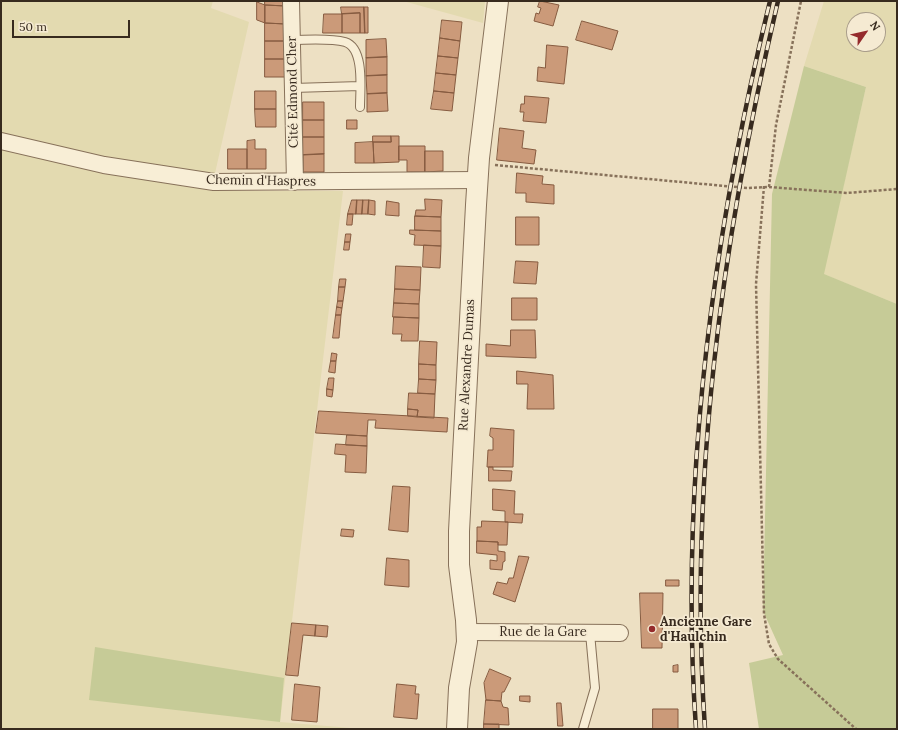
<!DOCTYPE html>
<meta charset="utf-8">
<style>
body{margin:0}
#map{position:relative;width:898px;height:730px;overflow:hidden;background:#ede0c3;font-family:Lora,serif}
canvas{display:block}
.frame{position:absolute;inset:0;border:2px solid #372a1e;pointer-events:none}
.north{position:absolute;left:846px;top:12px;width:40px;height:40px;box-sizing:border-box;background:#f5ead2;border:1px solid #a99d8a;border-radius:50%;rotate:56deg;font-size:11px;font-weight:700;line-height:16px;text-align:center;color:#372a1e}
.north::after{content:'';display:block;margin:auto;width:14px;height:18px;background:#952b2c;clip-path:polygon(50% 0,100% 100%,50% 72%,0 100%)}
.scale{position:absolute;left:12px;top:20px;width:118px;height:18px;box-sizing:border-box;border:2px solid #372a1e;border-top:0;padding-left:5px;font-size:12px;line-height:14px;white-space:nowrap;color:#372a1e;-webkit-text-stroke:3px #f5ead2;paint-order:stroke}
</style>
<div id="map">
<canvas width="898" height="730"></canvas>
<div class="frame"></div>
<div class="north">N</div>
<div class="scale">50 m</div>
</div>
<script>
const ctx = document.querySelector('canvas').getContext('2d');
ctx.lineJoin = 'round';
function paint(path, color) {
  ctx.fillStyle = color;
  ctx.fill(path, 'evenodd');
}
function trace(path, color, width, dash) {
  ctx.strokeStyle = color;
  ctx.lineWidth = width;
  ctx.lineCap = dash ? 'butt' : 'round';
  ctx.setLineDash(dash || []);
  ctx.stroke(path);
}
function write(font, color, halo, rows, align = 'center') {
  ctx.font = font + ' Lora,serif';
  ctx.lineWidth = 3.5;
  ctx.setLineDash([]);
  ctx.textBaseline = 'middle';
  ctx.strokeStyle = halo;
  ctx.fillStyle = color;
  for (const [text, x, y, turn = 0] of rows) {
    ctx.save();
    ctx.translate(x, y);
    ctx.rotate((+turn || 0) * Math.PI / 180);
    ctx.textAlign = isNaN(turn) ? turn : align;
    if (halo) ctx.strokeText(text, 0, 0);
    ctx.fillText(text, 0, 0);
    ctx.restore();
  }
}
const farmland = new Path2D(`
 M1 1H213L211 8 249 22 211 191H343L280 722 362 729H1Z
 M403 1H485L483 23Z
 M824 1H897V304L823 274 866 87 804 66ZM854 20H878V44H854Z`);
const green = new Path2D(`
 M804 66 866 87 824 274 897 304V729H759L749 663 783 655 763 611 772 194Z
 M95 647 284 678 280 722 89 700Z`);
const building = new Path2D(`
 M265 1H285L286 6 265 5Z
 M540 1 559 5 553 26 534 21 536 13 539 14 541 8 538 7Z
 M257 2 265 5V23L257 20Z
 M265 5 286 6V24L265 23Z
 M341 7H364L365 33H360V13L342 14Z
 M364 7H368V33H365Z
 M360 13V33H342V14Z
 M324 14H342V33H323Z
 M442 20 462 22 460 41 440 38Z
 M582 21 618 31 612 50 576 40Z
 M265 23 286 24V41H265Z
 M440 38 460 41 458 58 438 56Z
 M386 39 387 57 366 58V40Z
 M265 41H286V59H265Z
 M547 45 568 47 564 84 537 81 538 67 545 68Z
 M438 56 458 58 456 75 436 73Z
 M387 57V75L366 76V58Z
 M265 59H286V77H265Z
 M436 73 456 75 454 93 434 91Z
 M387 75V93L367 94 366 76Z
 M255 91H276V109H255Z
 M434 91 454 93 452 111 431 109Z
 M387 93 388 111 367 112V94Z
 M525 96 549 98 546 123 523 121 524 112H520L521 104H524Z
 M303 102H324V120H303Z
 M255 109H276V127H256Z
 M303 120H324V137H303Z
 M347 120H357V129H347Z
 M500 128 524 131 522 148 536 150 534 164 497 160Z
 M373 136H391V142H373Z
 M391 136H399V162L374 163 373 142H391Z
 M303 137H324V154L303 155Z
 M255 140V149H266V169H247V141Z
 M373 142 374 163H355V143Z
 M399 146H425V172H407V160H399Z
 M228 149H247V169H228Z
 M425 151H443V171L425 172Z
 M324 154V172H303V155Z
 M517 173 543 176 542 184 554 185V204L526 202V193H516Z
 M425 199 442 200 441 217 415 216 416 210H425Z
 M352 200H357L356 214H348Z
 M357 200H363L362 214H356Z
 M363 200H369L368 214H362Z
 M369 200 375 201V215L368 214Z
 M387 201 399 203V216L386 215Z
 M348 214H353L352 225H347Z
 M415 216 441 217V231L415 230Z
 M516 217H539V245H516Z
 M410 230 441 231V246L414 245 415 235 410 234Z
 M346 234H351L350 242H345Z
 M345 242H350L349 250H344Z
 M424 245 441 246 440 268 423 267Z
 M516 261 538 262 536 284 514 283Z
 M396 266 421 267 420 290 395 289Z
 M340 279H346L345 287H339Z
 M339 287H345L343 301H338Z
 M395 289 420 290 419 304 394 303Z
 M512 298H537V320H512Z
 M338 301H343L342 308 337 307Z
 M394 303 419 304V318L393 317Z
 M337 307 342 308 341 315H336Z
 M336 315H341L339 338H333Z
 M394 317 419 318 418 341H401L402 334H393Z
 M511 330H535L536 358 486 356V344L510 346Z
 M420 341 437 342 436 365 419 364Z
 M332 353 337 354 336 361H331Z
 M331 361H336L335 373 329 372Z
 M419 364 436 365V380L419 379Z
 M517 371 553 375 554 409H527L528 384H517Z
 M329 378H334L333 390 327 389Z
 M419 379 436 380 435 394 418 393Z
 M327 389 333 390 332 397 327 396Z
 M409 393 435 394 434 418 417 417 418 410 408 409Z
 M408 409 418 410 417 417 408 416Z
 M319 411 448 418 447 432 375 428 376 420H368L367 436 316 433Z
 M491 428 514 430 513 467H487L488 450H493V438L490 436Z
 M347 435 367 436V446L346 445Z
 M336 444 367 446 366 473 345 472 346 455 335 454Z
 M489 467H493V470L512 471 511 481H489Z
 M393 486 410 487 408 532 389 530Z
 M493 489 515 491 514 514H523L522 523 505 522V511L493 510Z
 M482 521 508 522 507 545H498V542L477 541V527H481Z
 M342 529 354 530 353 537 341 536Z
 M477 541 498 542V551L505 552V561L503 562 502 570 490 569V560L497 561V555L477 553Z
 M519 556 529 557 515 602 493 594 497 582 507 584 509 578H513Z
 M387 558 409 560V587L385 585Z
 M666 580H679V586H666Z
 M640 593H663L662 648H642Z
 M292 623 316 625 315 636 303 635 298 676 286 675Z
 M316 625 328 626 327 637 315 636Z
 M678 665V672H673V666Z
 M490 669 511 678 504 692H502L501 701 486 700 484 683Z
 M295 684 320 687 317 722 292 720Z
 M397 684 416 686 415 694H419L417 719 394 717Z
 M520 696H530V702L520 701Z
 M486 700 501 701 503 707 508 708 509 725 484 724Z
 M557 703H561L563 726H558Z
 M653 709H678V729H653Z
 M484 724H499V729H484Z`);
const path = new Path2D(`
 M495 165 747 188 769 187 847 193 897 189
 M764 186 756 284 764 614 769 644 778 659 856 729
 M769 187 776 125 801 1`);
const service = new Path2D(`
 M292 40C307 40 330 38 345 42 365 48 360 90 360 107
 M293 88 360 86
 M583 729 595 688 590 633`);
const minor = new Path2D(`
 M291 1 295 182
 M1 141 104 165 214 182 477 180
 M467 632 620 633`);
const tertiary = new Path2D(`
 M457 729 459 688 467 642 466 620 459 565V531L476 205 479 158 498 1`);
const rail = new Path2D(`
 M696 729C679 485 712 238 770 1
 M705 729C688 484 722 239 778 1`);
const markers = [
 [652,629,4,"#952b2c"]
];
const streetNames = [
 ["Cité Edmond Cher",293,92,-91],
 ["Chemin d'Haspres",261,181,1],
 ["Rue Alexandre Dumas",467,365,-87],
 ["Rue de la Gare",543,632]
];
const poiNames = [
 ["Ancienne Gare",660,622],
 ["d'Haulchin",660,637]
];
paint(farmland, '#e3dab0');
paint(green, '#c6cb97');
paint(building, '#cb9a79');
trace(building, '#865b40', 1);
trace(service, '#87715a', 10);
trace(minor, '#87715a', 18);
trace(tertiary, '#87715a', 22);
trace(path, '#87715a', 2.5, [3, 2]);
trace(service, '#f8eed6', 8);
trace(minor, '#f8eed6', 16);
trace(tertiary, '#f8eed6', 20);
trace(rail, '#372a1e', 4.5);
trace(rail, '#f5ead2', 3, [9]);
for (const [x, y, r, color] of markers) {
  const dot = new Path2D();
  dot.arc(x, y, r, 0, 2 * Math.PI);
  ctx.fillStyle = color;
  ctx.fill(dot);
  trace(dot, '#f5ead2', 1.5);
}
write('13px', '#372a1e', '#f5ead2', streetNames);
write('bold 13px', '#372a1e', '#f5ead2', poiNames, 'left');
</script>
